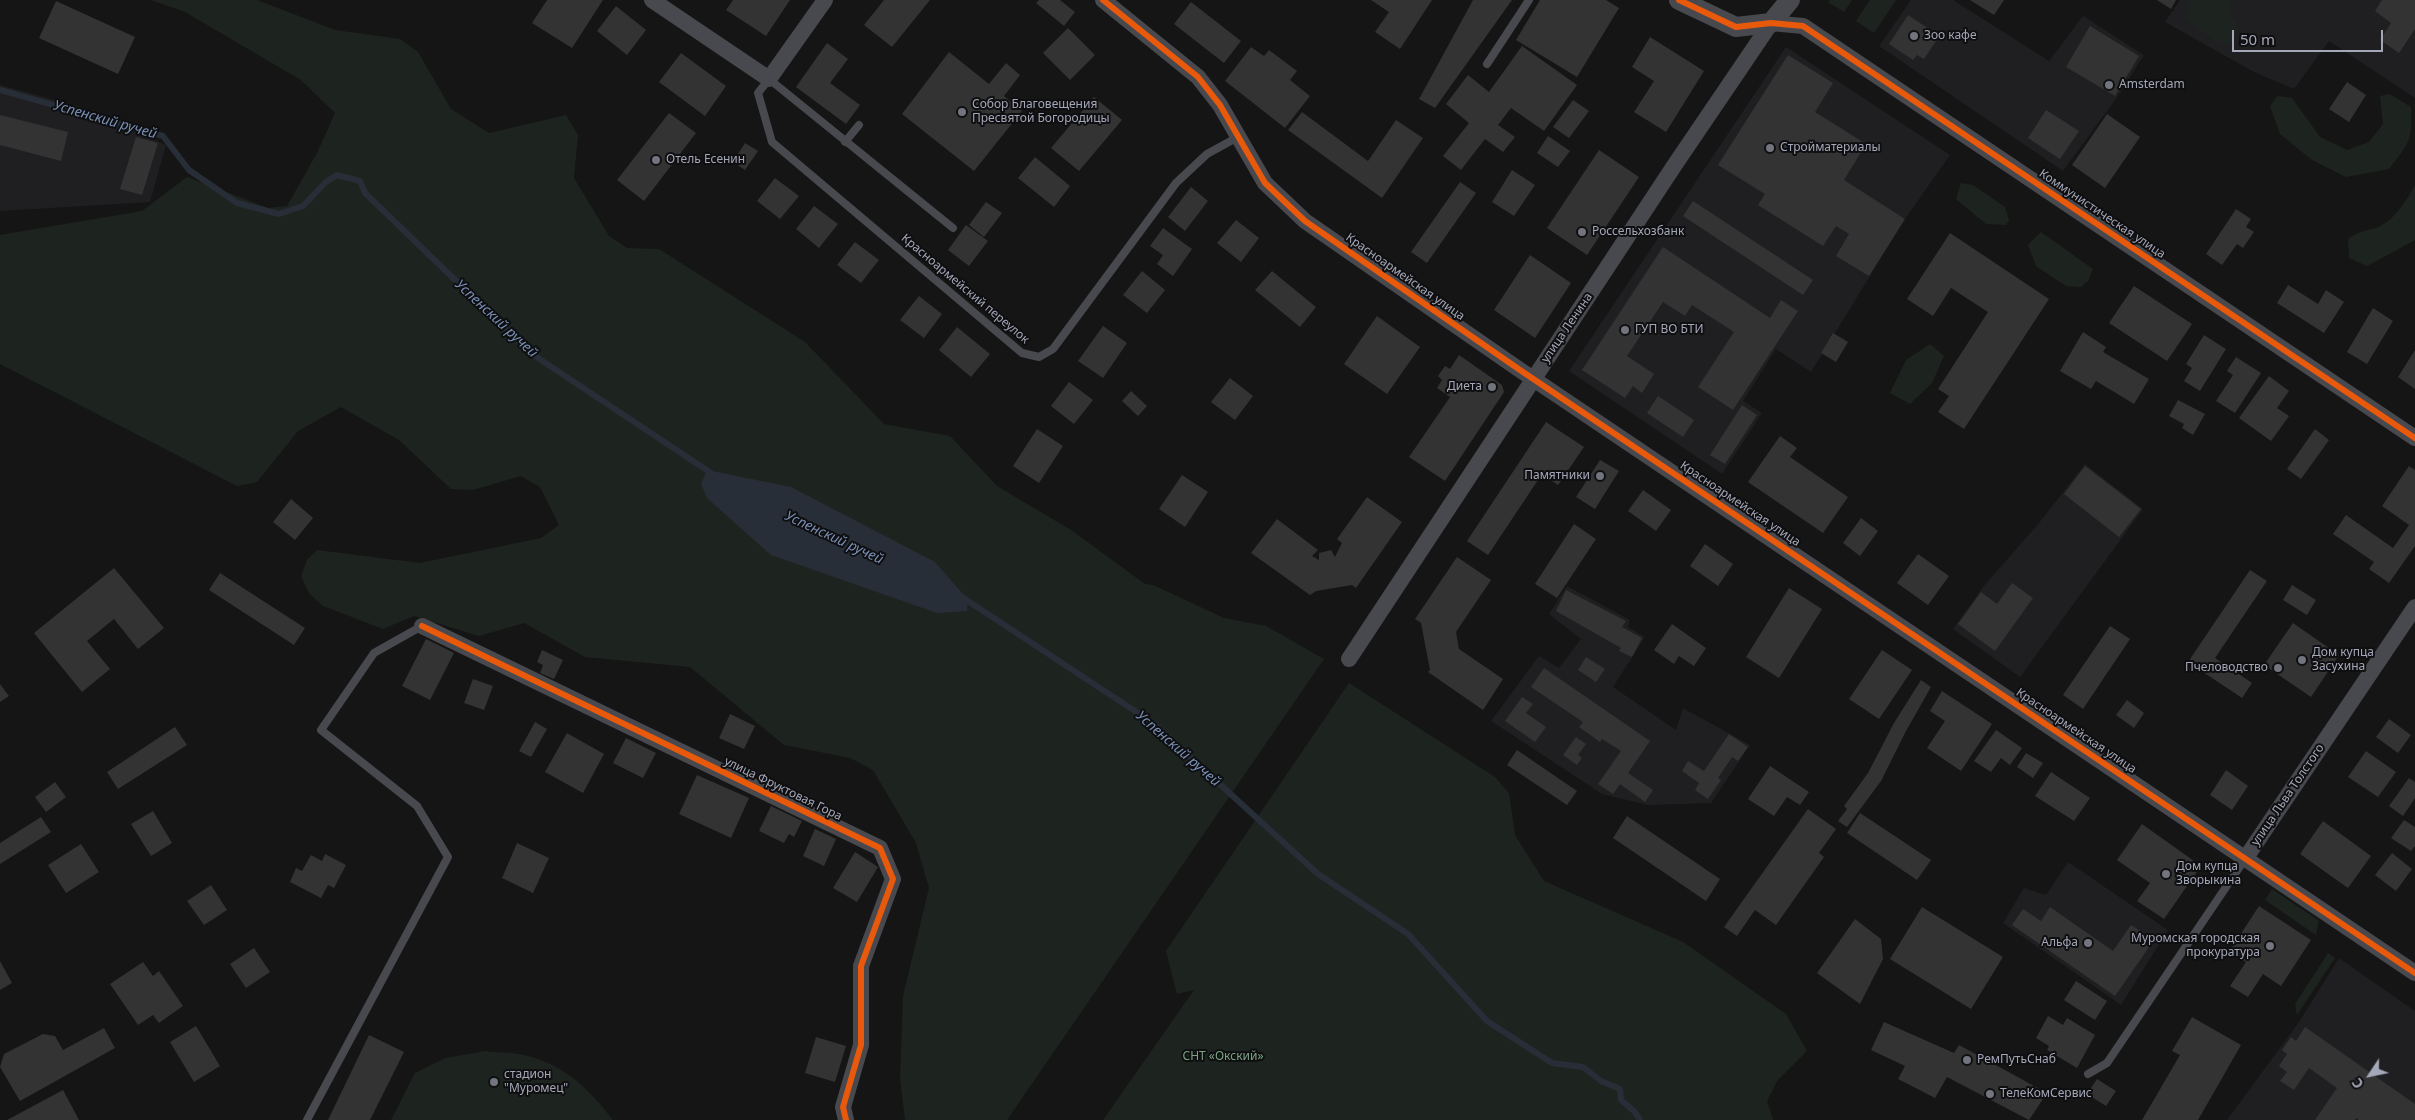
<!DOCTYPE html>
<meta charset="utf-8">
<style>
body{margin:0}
#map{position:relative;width:2415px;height:1120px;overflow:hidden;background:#151515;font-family:"Noto Sans",sans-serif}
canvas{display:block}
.north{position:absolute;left:2345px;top:1050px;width:50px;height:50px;-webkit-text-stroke:4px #0f0f11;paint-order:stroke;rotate:236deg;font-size:14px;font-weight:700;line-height:20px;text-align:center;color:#a4a7b7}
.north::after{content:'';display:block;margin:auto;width:18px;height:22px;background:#a4a7b7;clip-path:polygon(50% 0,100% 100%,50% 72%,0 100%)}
.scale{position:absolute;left:2232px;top:30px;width:151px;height:22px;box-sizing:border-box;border:2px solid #a4a7b7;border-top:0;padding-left:6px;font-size:15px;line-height:18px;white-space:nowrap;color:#a4a7b7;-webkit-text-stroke:4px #0f0f11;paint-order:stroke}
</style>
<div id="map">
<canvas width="2415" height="1120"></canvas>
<div class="north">С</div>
<div class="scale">50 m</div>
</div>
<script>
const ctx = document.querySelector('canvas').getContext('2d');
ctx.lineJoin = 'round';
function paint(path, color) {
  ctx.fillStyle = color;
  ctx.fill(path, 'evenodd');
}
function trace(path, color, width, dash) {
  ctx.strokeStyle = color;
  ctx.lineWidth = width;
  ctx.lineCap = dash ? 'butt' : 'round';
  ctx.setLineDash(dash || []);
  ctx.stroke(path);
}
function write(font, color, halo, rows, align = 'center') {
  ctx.font = font + ' "Noto Sans",sans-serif';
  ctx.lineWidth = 4;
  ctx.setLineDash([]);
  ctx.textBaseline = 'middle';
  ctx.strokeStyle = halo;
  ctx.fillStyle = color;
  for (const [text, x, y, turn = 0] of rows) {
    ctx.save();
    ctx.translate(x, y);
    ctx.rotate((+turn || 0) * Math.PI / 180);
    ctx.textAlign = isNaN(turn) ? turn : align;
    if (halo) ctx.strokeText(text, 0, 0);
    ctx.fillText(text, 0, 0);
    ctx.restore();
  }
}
const built = new Path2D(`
 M1911 0H1953L2049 61 2083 16 2144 55 2118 96 2063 171 1879 46Z
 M2180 0H2415V98L2329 41 2294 89 2254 72 2165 22Z
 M1786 47 1950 155 1905 219 1811 372 1776 349 1743 401 1762 413 1722 474 1569 371Z
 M0 85 84 108 166 145 150 202 0 211Z
 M2085 464 2143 509 2020 677 1953 629 1983 587 2039 523Z
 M1567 586 1630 620 1628 627 1645 637 1613 687 1676 730 1683 708 1750 745 1711 803 1648 805 1602 794 1491 721 1539 656 1559 668 1581 639 1549 614Z
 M2068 862 2168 930 2121 1005 2003 923 2024 888 2046 895Z
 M2339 958 2415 1011V1120H2227L2299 1022Z`);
const green = new Path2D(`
 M151 0H257L335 30 400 39 418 52 451 109 489 133 566 115 578 135 574 178 609 236 627 248 659 249 805 342 884 424 950 436 997 486 1071 530 1145 584 1153 585 1224 618 1266 626 1324 659 1007 1120H905L900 1079 903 996 929 888 916 843 873 770 850 758 784 745 690 667 585 657 524 623 479 636 414 616 383 629 323 606 309 593 301 576 307 560 317 550 420 563 541 538 559 525 540 487 521 476 473 490 451 489 399 440 341 407 298 431 257 482 237 486 0 364V235L142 211 187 177 268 208 287 206 317 153 335 113 301 80 185 12Z
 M1830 0H1852L1844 12 1828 2Z
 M1870 0H1896L1874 33 1856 21Z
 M2191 0H2231L2229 14 2238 27 2232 45 2214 40 2186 20 2188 5Z
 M2390 94 2411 107C2413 139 2409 144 2389 169L2346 177 2312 160 2280 134 2270 106 2277 96 2292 98 2320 137 2347 150 2369 142 2383 124 2380 96Z
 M1961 183 1973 185 2005 207 2009 220 2006 225 1986 224 1956 199Z
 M2415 185V240L2367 266 2349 258 2348 239C2362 230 2362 232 2376 228 2392 223 2408 199 2415 185Z
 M2041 232 2093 269 2088 281 2081 287 2066 286 2036 266 2028 245Z
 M1930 344 1944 356 1932 383 1910 404 1890 393 1906 360Z
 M1349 683 1495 777 1509 793 1515 835 1544 881 1683 942 1786 1014 1807 1051 1777 1081 1767 1101 1773 1120H1103L1194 990 1177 994 1166 951Z
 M2272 889 2319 921 2316 935 2265 900Z
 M2328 953 2335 958 2297 1015 2295 1004Z
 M485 1051C499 1053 514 1052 528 1056 566 1066 590 1090 613 1120H391L415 1073 446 1058Z`);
const water = new Path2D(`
 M707 470 791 487 935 562 968 600 967 611 937 613 771 555 707 498 701 484Z`);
const stream = new Path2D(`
 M0 90 163 136 189 170 237 203 279 214 303 206 326 182 337 175 360 181 365 193 532 354 714 475
 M962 597 1153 723 1318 874 1408 934 1487 1021 1552 1063 1583 1067 1601 1081 1620 1089 1621 1100 1635 1112 1640 1120`);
const building = new Path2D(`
 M547 0H603L572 48 532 23Z
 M733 0H790L766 36 726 10Z
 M884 0H930L892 47 864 25Z
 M1039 0H1060L1075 12 1064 26 1036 3Z
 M1371 0H1432L1400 49 1375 32 1389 12Z
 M1473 0H1512L1435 108 1419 99Z
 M1540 0H1606L1619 8 1577 77 1516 40Z
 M1970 0H2004L1994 15Z
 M2157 0H2176L2171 9Z
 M2382 0H2415V29L2399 53 2380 40 2391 23 2375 11Z
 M56 1 135 37 118 74 39 38Z
 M1191 2 1241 41 1224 63 1174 24Z
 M616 6 646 30 627 55 597 31Z
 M1908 15 1932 31 1931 34 1938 38 1924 59 1917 55 1913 60 1889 44Z
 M2090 26 2139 56 2115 96 2066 67Z
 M1068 28 1095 55 1070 80 1043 53Z
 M1650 37 1704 71 1666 132 1634 112 1654 81 1632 67Z
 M827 43 848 59 830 83 860 105 846 124 796 87Z
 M1522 46 1577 85 1544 131 1511 108 1498 125 1515 137 1503 152 1485 139 1461 170 1443 156 1469 123 1446 104 1468 75 1489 92Z
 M1251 47 1264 56 1269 50 1297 71 1290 80 1310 96 1285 128 1225 81Z
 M949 52 989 84 1006 63 1020 75 1004 96 1022 111 974 171 902 114Z
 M681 53 726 86 705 116 659 82Z
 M1788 55 1833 83 1815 112 1866 144 1844 180 1905 219 1869 276 1836 256 1849 234 1836 226 1823 246 1758 205 1765 194 1718 165Z
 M2347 82 2366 95 2349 122 2329 109Z
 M1094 97 1122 120 1079 171 1051 148Z
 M1573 100 1589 111 1569 138 1553 127Z
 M2046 110 2079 131 2060 159 2028 138Z
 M1302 112 1368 161 1396 120 1423 138 1382 198 1288 130Z
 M669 113 696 133 644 201 617 180Z
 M2107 114 2140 137 2105 188 2072 165Z
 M0 115 68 132 61 161 0 145Z
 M1548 136 1570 151 1558 167 1537 153Z
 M136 137 158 143 142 195 120 189Z
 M745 143 758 151 745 170 733 162Z
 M1599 150 1639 177 1587 255 1547 228Z
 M1035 157 1070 186 1054 207 1018 178Z
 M1512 170 1535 185 1514 216 1492 202Z
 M775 178 799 196 780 219 757 201Z
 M1460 182 1476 193 1427 263 1411 252Z
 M1191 187 1208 201 1185 231 1168 217Z
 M1693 201 1813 280 1803 295 1683 216Z
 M986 202 1002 213 984 237 969 225Z
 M814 206 838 224 819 248 796 229Z
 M2236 209 2251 219 2246 227 2254 232 2243 248 2237 244 2222 265 2206 254Z
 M1236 220 1259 238 1241 262 1217 243Z
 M966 225 988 241 969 266 948 250Z
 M1163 228 1192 249 1173 276 1157 264 1163 255 1150 246Z
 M1950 233 2049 299 1964 429 1938 412 1949 396 1938 389 1988 312 1951 288 1933 316 1907 299Z
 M855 242 879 260 861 283 837 265Z
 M1663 247 1770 318 1781 300 1798 311 1733 410 1698 387 1734 332 1692 305 1685 316 1663 302 1627 356 1654 374 1642 393 1633 386 1625 398 1582 370Z
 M1530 255 1571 283 1535 338 1494 310Z
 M1142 271 1165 290 1147 313 1123 295Z
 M1272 271 1316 307 1300 327 1255 290Z
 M2288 285 2318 304 2326 290 2344 302 2324 333 2277 303Z
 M2134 286 2192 324 2167 361 2109 323Z
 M919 296 942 314 924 338 900 320Z
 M2373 308 2393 321 2367 364 2347 352Z
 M1377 316 1420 347 1387 394 1344 364Z
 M1103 326 1127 343 1103 378 1078 361Z
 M957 327 990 354 971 377 939 350Z
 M2083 332 2106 347 2103 352 2149 379 2134 404 2096 381 2091 389 2060 371Z
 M1833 333 1848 342 1836 362 1821 353Z
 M2204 335 2226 349 2200 391 2184 381 2192 368 2186 364Z
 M2415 350V389L2398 377Z
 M1459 355 1502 385 1504 392 1445 481 1409 457 1450 397 1437 388 1442 380 1438 376 1445 366 1450 369Z
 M2236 357 2261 373 2235 413 2216 401 2233 375 2227 371Z
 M2269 376 2289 391 2277 408 2289 416 2271 441 2239 418Z
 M1230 378 1253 396 1235 420 1211 402Z
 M1069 382 1093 400 1074 424 1051 406Z
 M1131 391 1147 406 1138 416 1122 401Z
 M1658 396 1694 420 1683 437 1647 413Z
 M2178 400 2205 414 2193 435 2182 428 2184 424 2169 416Z
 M1742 405 1757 415 1725 464 1710 455Z
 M1546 422 1584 447 1558 485 1542 474 1488 555 1467 541Z
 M1037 429 1063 446 1039 483 1013 466Z
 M2315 429 2329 440 2301 479 2287 469Z
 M1780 436 1797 448 1790 457 1848 497 1823 533 1748 482Z
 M1600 460 1619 471 1595 509 1576 497Z
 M2085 466 2141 509 2119 537 2064 494Z
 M2409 466 2415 470V546L2389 583 2369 569 2374 562 2333 534 2346 515 2393 548 2409 525 2382 506Z
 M1182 475 1208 492 1185 527 1159 509Z
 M1643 490 1671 510 1656 531 1628 511Z
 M1367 497 1402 522 1356 588 1352 585 1316 591 1310 595 1251 553 1277 519 1318 550 1312 556 1319 560V553L1331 550 1335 557 1342 543 1337 539Z
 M291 499 313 518 295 540 273 522Z
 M1861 518 1878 531 1860 556 1843 543Z
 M1574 524 1596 539 1557 598 1535 584Z
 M1705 544 1733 564 1718 586 1690 566Z
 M1918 554 1949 576 1928 605 1897 583Z
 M1457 557 1491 580 1456 632 1459 649 1503 679 1483 710 1428 672 1430 670 1421 623 1415 619Z
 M114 568 164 628 138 649 114 619 87 641 110 669 82 692 34 633Z
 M2250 570 2267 581 2215 658 2252 683 2242 698 2188 662Z
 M220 573 305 628 294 645 209 590Z
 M2012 583 2033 598 1995 651 1958 624 1981 592 1997 604Z
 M2292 585 2316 600 2307 615 2283 600Z
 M1789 588 1822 609 1779 678 1746 657Z
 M1566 590 1626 621 1622 627 1642 638 1632 657 1619 651 1621 648 1556 611Z
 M2293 623 2339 655 2311 697 2264 665Z
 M1672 624 1706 648 1694 666 1679 656 1674 664 1654 650Z
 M2110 626 2130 639 2083 709 2063 695Z
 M426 639 454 653 430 700 402 686Z
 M542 650 563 660 554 679 540 673 543 665 537 662Z
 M1882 650 1912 670 1879 719 1849 699Z
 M1586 657 1605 669 1596 682 1578 670Z
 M1544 668 1650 741 1628 773 1653 790 1645 802 1620 784 1613 794 1598 784 1621 751 1602 739 1600 742 1579 727 1583 722 1531 687Z
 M473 679 493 686 484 710 464 703Z
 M1921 680 1931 687 1906 731 1881 781 1847 827 1838 821 1847 809 1844 806 1868 773 1894 723Z
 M0 684 9 696 0 702Z
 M1942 691 1992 724 1961 771 1927 748 1945 721 1930 711Z
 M1522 697 1533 704 1526 713 1546 727 1535 742 1505 721Z
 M2127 700 2144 713 2134 728 2116 715Z
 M730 714 755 726 744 749 719 738Z
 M2389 719 2411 735 2398 753 2376 737Z
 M535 722 547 729 531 757 519 751Z
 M175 727 187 745 118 789 107 772Z
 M1996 730 2022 748 2010 765 2001 758 1991 772 1974 761Z
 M567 733 604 754 583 793 545 772Z
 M1729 734 1748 747 1738 761 1732 757 1718 778 1721 780 1708 799 1695 790 1699 783 1682 771 1688 761 1704 771Z
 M1576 737 1586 744 1578 755 1582 758 1577 765 1563 755Z
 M626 738 656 753 643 778 613 763Z
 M1517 750 1577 791 1567 805 1507 765Z
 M2366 751 2396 772 2378 797 2348 777Z
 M2026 753 2043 763 2033 778 2017 767Z
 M1770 766 1809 792 1800 805 1787 797 1774 816 1748 799Z
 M2226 770 2248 786 2232 810 2210 795Z
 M2051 772 2090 798 2074 821 2035 796Z
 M697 775 749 798 731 838 679 814Z
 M2409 778 2415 782V798L2403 816 2389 806Z
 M55 782 66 797 46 812 35 797Z
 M771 806 802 821 794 837 789 834 784 843 759 831Z
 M1808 809 1836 829 1819 853 1824 857 1776 925 1755 910 1737 936 1724 927Z
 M153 811 172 843 151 856 131 824Z
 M1860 813 1931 860 1917 880 1847 833Z
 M1627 816 1720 879 1706 901 1613 838Z
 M41 817 51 832 0 864V843Z
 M2404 820 2415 827V846L2411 851 2391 838Z
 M2323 821 2371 856 2348 888 2300 854Z
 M2142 824 2201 866 2164 919 2137 901 2150 883 2117 860Z
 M815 829 836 839 824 866 803 856Z
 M517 843 549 858 533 893 502 878Z
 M81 844 99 872 66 893 48 865Z
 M855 852 878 867 857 902 833 888Z
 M2392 853 2412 869 2396 891 2375 875Z
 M325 854 346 865 334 888 328 885 321 898 290 882 296 868 302 871 311 855 322 861Z
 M211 885 227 910 204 925 187 901Z
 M2259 906 2311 940 2281 986 2263 974 2248 997 2230 986 2246 962 2229 952Z
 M1922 907 2003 957 1971 1009 1890 959Z
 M2050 907 2113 951 2131 925 2154 940 2115 996 2012 925 2023 909 2041 921Z
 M1855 919 1881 939 1883 959 1860 1004 1817 973Z
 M254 948 270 972 246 988 230 964Z
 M0 961 12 983 0 990Z
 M143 962 153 976 159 971 183 1006 159 1023 153 1015 138 1025 110 984Z
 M2076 981 2107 1001 2095 1020 2064 1000Z
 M2048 1016 2063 1025 2067 1018 2095 1035 2077 1068 2047 1050 2049 1046 2036 1038Z
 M2192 1017 2241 1045 2198 1120H2142L2180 1055 2172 1051Z
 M1884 1022 1954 1053 1959 1045 2047 1093 2029 1120 1947 1077 1935 1098 1898 1079 1905 1066 1871 1050Z
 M196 1026 220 1066 194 1082 170 1042Z
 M2305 1027 2415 1104V1120H2359L2356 1118 2355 1120H2315L2337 1088 2309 1068 2294 1090 2280 1081 2287 1072 2279 1066 2287 1054 2282 1050 2291 1037 2296 1041Z
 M104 1028 115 1048 20 1101 0 1067 4 1054 43 1034 55 1036 63 1050Z
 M369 1035 404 1052 370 1120H328Z
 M816 1037 846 1046 835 1082 805 1073Z
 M2097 1079 2116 1091 2106 1106 2087 1094Z
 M63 1090 79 1120H7Z`);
const service = new Path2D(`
 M1487 64 1529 0
 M845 142 859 125
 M953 228 769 79 758 93 772 142 1022 353 1039 357 1053 349 1176 183 1207 154 1238 137
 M2088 1074 2107 1063 2245 859
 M307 1120 448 857 417 806 321 730 374 653 422 626`);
const minor = new Path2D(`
 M652 0 769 79 825 0
 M1103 0 1198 77 1220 105 1265 183 1305 221 1520 370 2415 973
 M422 626 880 848 893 879 861 966V1045L843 1107 846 1120
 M1349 659 1674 166 1771 23 1803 26 2415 438
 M2245 859 2415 607`);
const tertiary = new Path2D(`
 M1679 0 1736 27 1771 23 1790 0`);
const cycleway = new Path2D(`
 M1103 0 1198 77 1220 105 1265 183 1305 221 1520 370 2415 973
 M1679 0 1736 27 1771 23 1803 26 2415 438
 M422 626 880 848 893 879 861 966V1045L843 1107 846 1120`);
const markers = [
 [1914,36,5,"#72747e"],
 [2109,85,5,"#72747e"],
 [962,112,5,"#72747e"],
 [1770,148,5,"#72747e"],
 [656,160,5,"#72747e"],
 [1582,232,5,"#72747e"],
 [1625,330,5,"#72747e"],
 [1492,387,5,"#72747e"],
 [1600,476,5,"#72747e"],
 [2302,660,5,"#72747e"],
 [2278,668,5,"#72747e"],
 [2166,874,5,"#72747e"],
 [2088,943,5,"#72747e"],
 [2270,946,5,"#72747e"],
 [1967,1060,5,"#72747e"],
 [494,1082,5,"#72747e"],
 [1990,1094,5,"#72747e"]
];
const poiNames = [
 ["Зоо кафе",1924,36],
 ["Amsterdam",2119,85],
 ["Собор Благовещения",972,105],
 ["Пресвятой Богородицы",972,119],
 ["Стройматериалы",1780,148],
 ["Отель Есенин",666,160],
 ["Россельхозбанк",1592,232],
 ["ГУП ВО БТИ",1635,330],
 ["Диета",1482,387,"right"],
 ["Памятники",1590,476,"right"],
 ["Дом купца",2312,653],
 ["Засухина",2312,667],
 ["Пчеловодство",2268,668,"right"],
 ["Дом купца",2176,867],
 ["Зворыкина",2176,881],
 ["Муромская городская",2260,939,"right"],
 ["прокуратура",2260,953,"right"],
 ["Альфа",2078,943,"right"],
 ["РемПутьСнаб",1977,1060],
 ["стадион",504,1075],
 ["\"Муромец\"",504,1089],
 ["ТелеКомСервис",2000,1094]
];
const streetNames = [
 ["Коммунистическая улица",2102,214,34],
 ["Красноармейская улица",1405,277,35],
 ["Красноармейский переулок",965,289,40],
 ["улица Ленина",1567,328,-56],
 ["Красноармейская улица",1740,504,34],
 ["Красноармейская улица",2076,731,34],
 ["улица Фруктовая Гора",783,789,26],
 ["улица Льва Толстого",2288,795,-56]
];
const parkNames = [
 ["СНТ «Окский»",1223,1057]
];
const waterNames = [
 ["Успенский ручей",105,120,16],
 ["Успенский ручей",496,319,43],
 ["Успенский ручей",834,538,25],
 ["Успенский ручей",1178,749,41]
];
paint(built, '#1f1f21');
paint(green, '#1d241f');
paint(water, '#272e37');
trace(stream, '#272e37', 6);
paint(building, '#333334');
trace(service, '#48494e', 8);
trace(minor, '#48494e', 16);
trace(tertiary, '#48494e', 20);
trace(cycleway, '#e8590c', 6);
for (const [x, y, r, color] of markers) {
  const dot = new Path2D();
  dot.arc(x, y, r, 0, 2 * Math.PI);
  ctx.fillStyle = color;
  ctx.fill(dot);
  trace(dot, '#0f0f11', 2);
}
write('12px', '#a4a7b7', '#0f0f11', poiNames, 'left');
write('12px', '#a4a7b7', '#0f0f11', streetNames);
write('12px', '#7aa383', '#0f0f11', parkNames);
write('italic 14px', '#7990b4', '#0f0f11', waterNames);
</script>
